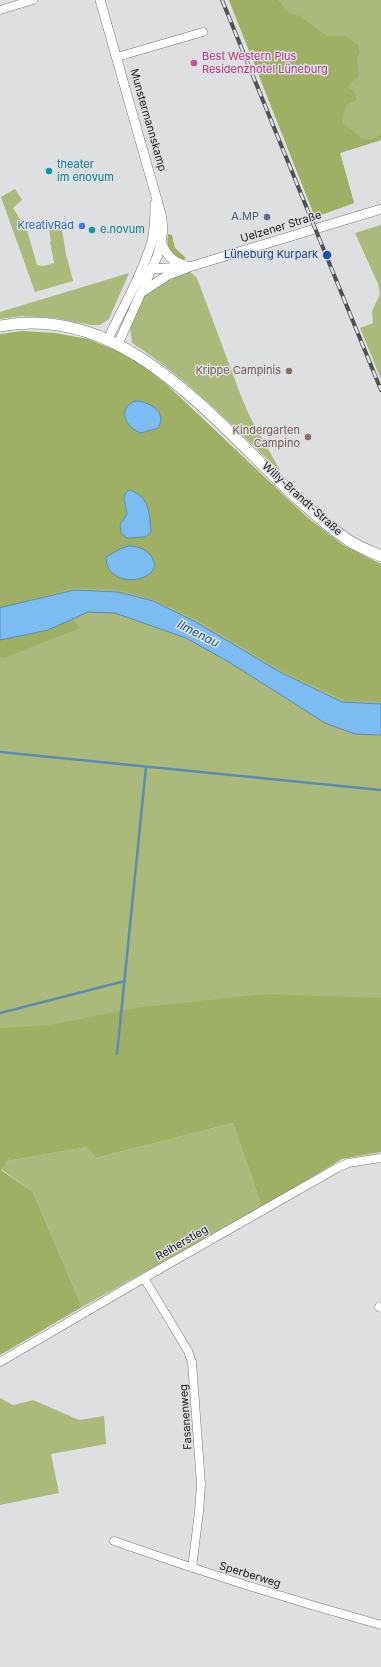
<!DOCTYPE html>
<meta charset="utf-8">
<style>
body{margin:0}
canvas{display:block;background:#dddfe1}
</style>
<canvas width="381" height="1667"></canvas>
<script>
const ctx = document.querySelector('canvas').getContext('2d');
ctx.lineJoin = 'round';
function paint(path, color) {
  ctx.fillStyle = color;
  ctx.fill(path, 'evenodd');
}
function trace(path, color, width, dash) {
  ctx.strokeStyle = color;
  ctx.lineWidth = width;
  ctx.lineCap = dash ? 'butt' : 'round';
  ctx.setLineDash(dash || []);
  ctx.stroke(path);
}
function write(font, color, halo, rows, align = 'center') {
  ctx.font = font + ' Inter,sans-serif';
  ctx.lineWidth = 3;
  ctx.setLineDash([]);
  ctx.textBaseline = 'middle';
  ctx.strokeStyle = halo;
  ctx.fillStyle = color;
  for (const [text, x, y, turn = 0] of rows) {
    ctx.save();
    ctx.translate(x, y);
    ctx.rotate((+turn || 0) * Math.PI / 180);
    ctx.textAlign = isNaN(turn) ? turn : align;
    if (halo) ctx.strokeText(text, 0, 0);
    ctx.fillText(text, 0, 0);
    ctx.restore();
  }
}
const green = new Path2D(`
 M229 0H381V140L340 153 354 203 315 217Z
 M15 189 22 200 13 208 27 230 37 265 44 266 54 263 50 242 51 241 48 225 61 224 66 254 73 281 35 292 1 197Z
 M381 225V379L360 328 373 323 372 311 380 294 378 284 355 233Z
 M189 271 197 278 241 396 250 417 281 472C233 427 187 378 132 343L130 326 146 292 169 279Z
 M129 273 109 319 100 325H91L55 318 22 316 0 319V312Z
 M27 577 381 617V1007L0 1042V581Z
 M233 1123 262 1207 82 1307 33 1192 1 1169 7 1161 87 1147 96 1158Z
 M0 1398 13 1405 33 1400 79 1420 104 1416 106 1444 51 1454 59 1493 0 1505Z`);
const forest = new Path2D(`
 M229 0H278L290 14 298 15 327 36H346L358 45 360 52 357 59 359 75 348 87 354 92 357 100 346 105 342 119V123L359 135 360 138 371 140 381 134V140L340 153 354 203 315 217Z
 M168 234 172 235 175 248 186 258 181 262C170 255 166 248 168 234Z
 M22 331 55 333 88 339 117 351 140 363 165 383 199 415 308 518 343 545 381 564V702L344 700 282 671 195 619 154 600 118 590 75 588 0 608V334ZM124 498 138 538 121 525 127 514Z
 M72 619 80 628 4 658 0 657V640L48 630Z
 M265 994 381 998V1152L342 1159 262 1207 233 1123 96 1158 87 1147 7 1161 1 1170 33 1192 82 1307 0 1355V1028L51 1025 134 1008Z`);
const water = new Path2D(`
 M135 401C149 401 168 412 158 428L141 433C126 428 116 409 135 401Z
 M130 490C151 498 149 514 151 532L146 537 127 538 121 533 120 525 127 514 124 498 126 492Z
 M129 546C137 546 146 549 151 556 169 581 106 593 106 557L120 549Z
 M75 590 118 592 153 601 194 621 280 672 342 702 381 704V735L355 734 325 723 229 662 186 638 115 613 88 612 48 630 0 640V608Z`);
const stream = new Path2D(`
 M0 752 381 790
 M0 1013 125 981
 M117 1054 146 767`);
const minor = new Path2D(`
 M0 10 33 0
 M117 57 203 32
 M144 1278 188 1351 192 1362 201 1484 199 1512 192 1568
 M379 1307 381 1308
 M0 1362 144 1278 337 1168 348 1163 381 1158
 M114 1541C202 1572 291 1600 381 1625`);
const tertiary = new Path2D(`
 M100 0 161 214 163 228 161 243 157 257 118 344
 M161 243C168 258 174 262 189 267
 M151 269 181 267
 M142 292 168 275 189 267 381 209
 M108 339C123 307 142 275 152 241 155 229 155 216 155 204`);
const secondary = new Path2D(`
 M0 326C148 298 242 467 348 540 358 547 370 551 381 556`);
const rail = new Path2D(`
 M222 0 381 390`);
const markers = [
 [194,63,4,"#d1479c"],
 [49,171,4,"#0f9aa8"],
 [267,217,4,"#5c6f8a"],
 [82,226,4,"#3f7fe0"],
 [92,230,4,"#0f9aa8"],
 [327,255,5,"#1a4fb4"],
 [289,371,4,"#8d6e63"],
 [308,437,4,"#8d6e63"]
];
const hotelNames = [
 ["Best Western Plus",202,57],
 ["Residenzhotel Lüneburg",202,70]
];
const streetNames = [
 ["Munstermannskamp",148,120,74],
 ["Uelzener Straße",281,227,-17],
 ["Willy-Brandt-Straße",302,499,42],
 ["Reiherstieg",182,1243,-30],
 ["Fasanenweg",186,1417,-94],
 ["Sperberweg",250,1575,17]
];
const cultureNames = [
 ["theater",57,165],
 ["im enovum",57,178],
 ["e.novum",100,230]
];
const serviceNames = [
 ["A.MP",259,217]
];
const shopNames = [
 ["KreativRad",74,226]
];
const transitNames = [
 ["Lüneburg Kurpark",318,255]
];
const educationNames = [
 ["Krippe Campinis",281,371],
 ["Kindergarten",300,431],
 ["Campino",300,444]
];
const waterNames = [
 ["Ilmenau",198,634,27]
];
paint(green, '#abba7a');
paint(forest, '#9fb065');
paint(water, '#7bbdf2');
trace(water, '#5e8cb2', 1);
trace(stream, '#5e8cb2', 2.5);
trace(minor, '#747678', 9);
trace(tertiary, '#747678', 10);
trace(secondary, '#747678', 12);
trace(minor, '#fff', 8);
trace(tertiary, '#fff', 9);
trace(secondary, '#fff', 11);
trace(rail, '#515153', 4);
trace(rail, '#dddfe1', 2.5, [8]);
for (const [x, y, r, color] of markers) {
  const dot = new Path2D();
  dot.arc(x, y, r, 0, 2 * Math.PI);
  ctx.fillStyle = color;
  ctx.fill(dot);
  trace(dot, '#dddfe1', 1.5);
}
write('11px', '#b23c85', '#dddfe1', hotelNames, 'left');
write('11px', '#1b1b1c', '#dddfe1', streetNames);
write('11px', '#0d838f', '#dddfe1', cultureNames, 'left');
write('11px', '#4e5e75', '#dddfe1', serviceNames, 'right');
write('11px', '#366cbe', '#dddfe1', shopNames, 'right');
write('11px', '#164399', '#dddfe1', transitNames, 'right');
write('11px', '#785e54', '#dddfe1', educationNames, 'right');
write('italic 12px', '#105c8d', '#dddfe1', waterNames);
</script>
